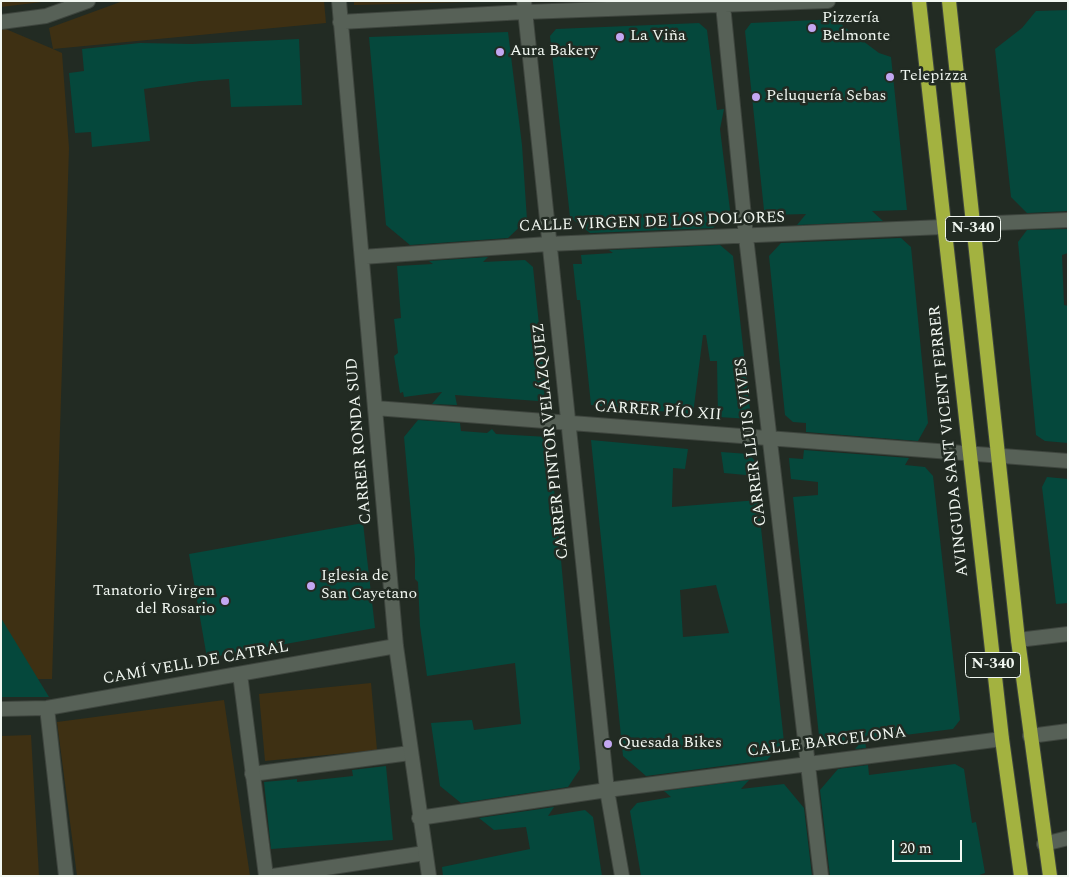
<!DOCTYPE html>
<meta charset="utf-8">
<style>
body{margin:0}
#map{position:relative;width:1069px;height:877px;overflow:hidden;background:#222b23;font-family:Spectral,serif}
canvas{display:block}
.frame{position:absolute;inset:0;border:2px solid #f1f7f1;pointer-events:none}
.scale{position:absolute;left:892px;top:840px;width:70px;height:22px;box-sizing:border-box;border:2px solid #f1f7f1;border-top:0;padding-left:6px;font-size:15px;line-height:18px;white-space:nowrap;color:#f1f7f1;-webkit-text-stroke:4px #222b23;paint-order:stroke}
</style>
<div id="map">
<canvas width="1069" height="877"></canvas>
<div class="frame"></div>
<div class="scale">20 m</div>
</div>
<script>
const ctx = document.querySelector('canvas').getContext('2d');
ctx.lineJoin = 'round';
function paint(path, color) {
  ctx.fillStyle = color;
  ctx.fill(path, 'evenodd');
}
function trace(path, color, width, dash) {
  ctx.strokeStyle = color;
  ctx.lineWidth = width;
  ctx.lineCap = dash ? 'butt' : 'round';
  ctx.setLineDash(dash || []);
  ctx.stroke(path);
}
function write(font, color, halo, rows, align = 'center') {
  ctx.font = font + ' Spectral,serif';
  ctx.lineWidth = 5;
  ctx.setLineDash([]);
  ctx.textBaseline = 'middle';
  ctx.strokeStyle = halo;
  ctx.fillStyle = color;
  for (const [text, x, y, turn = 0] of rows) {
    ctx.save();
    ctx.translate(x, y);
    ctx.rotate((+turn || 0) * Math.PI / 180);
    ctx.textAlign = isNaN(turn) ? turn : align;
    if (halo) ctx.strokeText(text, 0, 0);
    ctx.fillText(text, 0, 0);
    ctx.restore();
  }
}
const green = new Path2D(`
 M1 1H50L1 7Z
 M123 1H324L326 23 53 49 62 53 69 148 52 679H1V27L53 49 49 28Z
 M354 1H509L354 5Z
 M371 683 377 750 265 761 259 694Z
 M224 700 250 876H77L57 722Z
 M31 735 39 876H1V736Z`);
const building = new Path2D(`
 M1068 10V211L1027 213 1011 197 995 49 1022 28 1036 11Z
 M838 19 843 26 879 53 891 57 907 210 872 211 883 221 797 225 806 214 769 215 764 210 745 31 751 23Z
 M699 23 707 30 717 110 724 109 720 129 730 210 713 228 590 233 570 217 550 36 556 29Z
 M508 32 522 145 527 220 508 238 410 245 386 225 369 37Z
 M299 39 302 105 231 107 229 79 200 81 144 89 150 141 92 147 91 132 75 133 69 73 84 71 82 49 140 43 192 44Z
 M1068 229V253L1062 255 1064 305 1068 306V443L1045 441 1036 435 1018 242 1027 230Z
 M901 238 911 247 928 423 918 441 806 432V423L793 422 785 415 769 256 781 243Z
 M720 245 733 256 751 419 718 417 717 361H710L706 335H703L693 414 591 405 580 300H577L573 264H582L581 255 613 253 609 250Z
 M488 257 483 262 525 260 533 267 546 392 538 401 455 395 457 405 432 404 442 392 404 397 403 392 400 393 394 356 398 353 394 319 401 318 397 266 433 264 429 261Z
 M418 420 460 423 461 431 487 433 492 429 496 434 548 437 549 444 553 448 550 452 553 480 558 484 554 489 557 518 561 522 558 527 580 769 568 787 461 803 440 786 431 723 472 720 474 730 521 724 515 663 427 676 420 626 418 582 415 579V559L404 437Z
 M591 440 688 449 685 469 673 468 672 507 758 500 784 742 767 760 646 776 623 756ZM716 585 729 633 683 637 680 590Z
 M804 450 909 458 905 465 925 467 933 476 960 720 953 729 865 740 866 748 855 749 863 740 820 745 793 497 818 495V482L791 479 789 458 803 459Z
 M721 452 749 454 755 461 757 476 724 473Z
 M1047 477 1068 479V603L1056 604 1042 487Z
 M363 523 375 628 207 658 189 554Z
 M1 618 49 697H1Z
 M955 764 964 769 972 823 976 822 985 873 976 876H830L820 790 838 769 868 765 869 775Z
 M386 766 393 840 271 849 264 782 297 779V782L353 776 352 770Z
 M749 780 741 789 784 784 804 808 812 876H641L630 811 637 803 671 797 664 791Z
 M554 807 548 816 585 810 593 817 602 876H443L442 867 530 849 526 827 494 830 479 818Z`);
const pedestrian = new Path2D(`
 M252 774 410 753
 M1044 844 1068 838
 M273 876 425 853`);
const minor = new Path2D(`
 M339 1 396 646 429 876
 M524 1 607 790 622 876
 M723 5 746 237 821 876
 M1 22 46 16 88 1
 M340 22 525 12 828 1
 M972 224 1068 220
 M362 257 548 244 943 227
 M375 408 1068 461
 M1018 640 1068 634
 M240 674 266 876
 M47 708 66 876
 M1 709 47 708 396 646
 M1030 736 1068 731
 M419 818 607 790 1002 739`);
const trunk = new Path2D(`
 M919 1 1002 739 1021 876
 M949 1 1018 640 1050 876`);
const markers = [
 [812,28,5,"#c3a7f2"],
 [620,37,5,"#c3a7f2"],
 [500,52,5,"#c3a7f2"],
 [890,77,5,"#c3a7f2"],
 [756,97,5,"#c3a7f2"],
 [311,586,5,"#c3a7f2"],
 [225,601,5,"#c3a7f2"],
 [608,744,5,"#c3a7f2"]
];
const shields = [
 [973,229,55],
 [993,665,55]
];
const shieldNames = [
 ["N-340",973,229],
 ["N-340",993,665]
];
const poiNames = [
 ["Pizzería",822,19],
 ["Belmonte",822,37],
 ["La Viña",630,37],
 ["Aura Bakery",510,52],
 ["Telepizza",900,77],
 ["Peluquería Sebas",766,97],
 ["Iglesia de",321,577],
 ["San Cayetano",321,595],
 ["Tanatorio Virgen",215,592,"right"],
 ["del Rosario",215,610,"right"],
 ["Quesada Bikes",618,744]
];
const streetNames = [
 ["CALLE VIRGEN DE LOS DOLORES",652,223,-2],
 ["CARRER PÍO XII",658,412,4],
 ["CARRER RONDA SUD",360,441,-95],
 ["CARRER PINTOR VELÁZQUEZ",552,441,-96],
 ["AVINGUDA SANT VICENT FERRER",950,441,-96],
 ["CARRER LLUIS VIVES",752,442,-97],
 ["CAMÍ VELL DE CATRAL",196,664,-10],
 ["CALLE BARCELONA",827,743,-7]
];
paint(green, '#3e3013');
paint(building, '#05483c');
trace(pedestrian, '#3e453e', 16);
trace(minor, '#3e453e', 16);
trace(trunk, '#3e453e', 16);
trace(pedestrian, '#576157', 14);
trace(minor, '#576157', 14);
trace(trunk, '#a3b240', 14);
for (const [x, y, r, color] of markers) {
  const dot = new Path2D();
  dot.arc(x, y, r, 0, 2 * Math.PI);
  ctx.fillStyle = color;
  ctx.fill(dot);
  trace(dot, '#222b23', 2);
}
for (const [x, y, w] of shields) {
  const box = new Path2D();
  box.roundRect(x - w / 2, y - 12.5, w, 25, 4);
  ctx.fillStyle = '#222b23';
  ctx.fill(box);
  trace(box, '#f1f7f1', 1);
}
write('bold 15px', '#f1f7f1', null, shieldNames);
write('16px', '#f1f7f1', '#222b23', poiNames, 'left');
write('16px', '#f1f7f1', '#222b23', streetNames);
</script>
